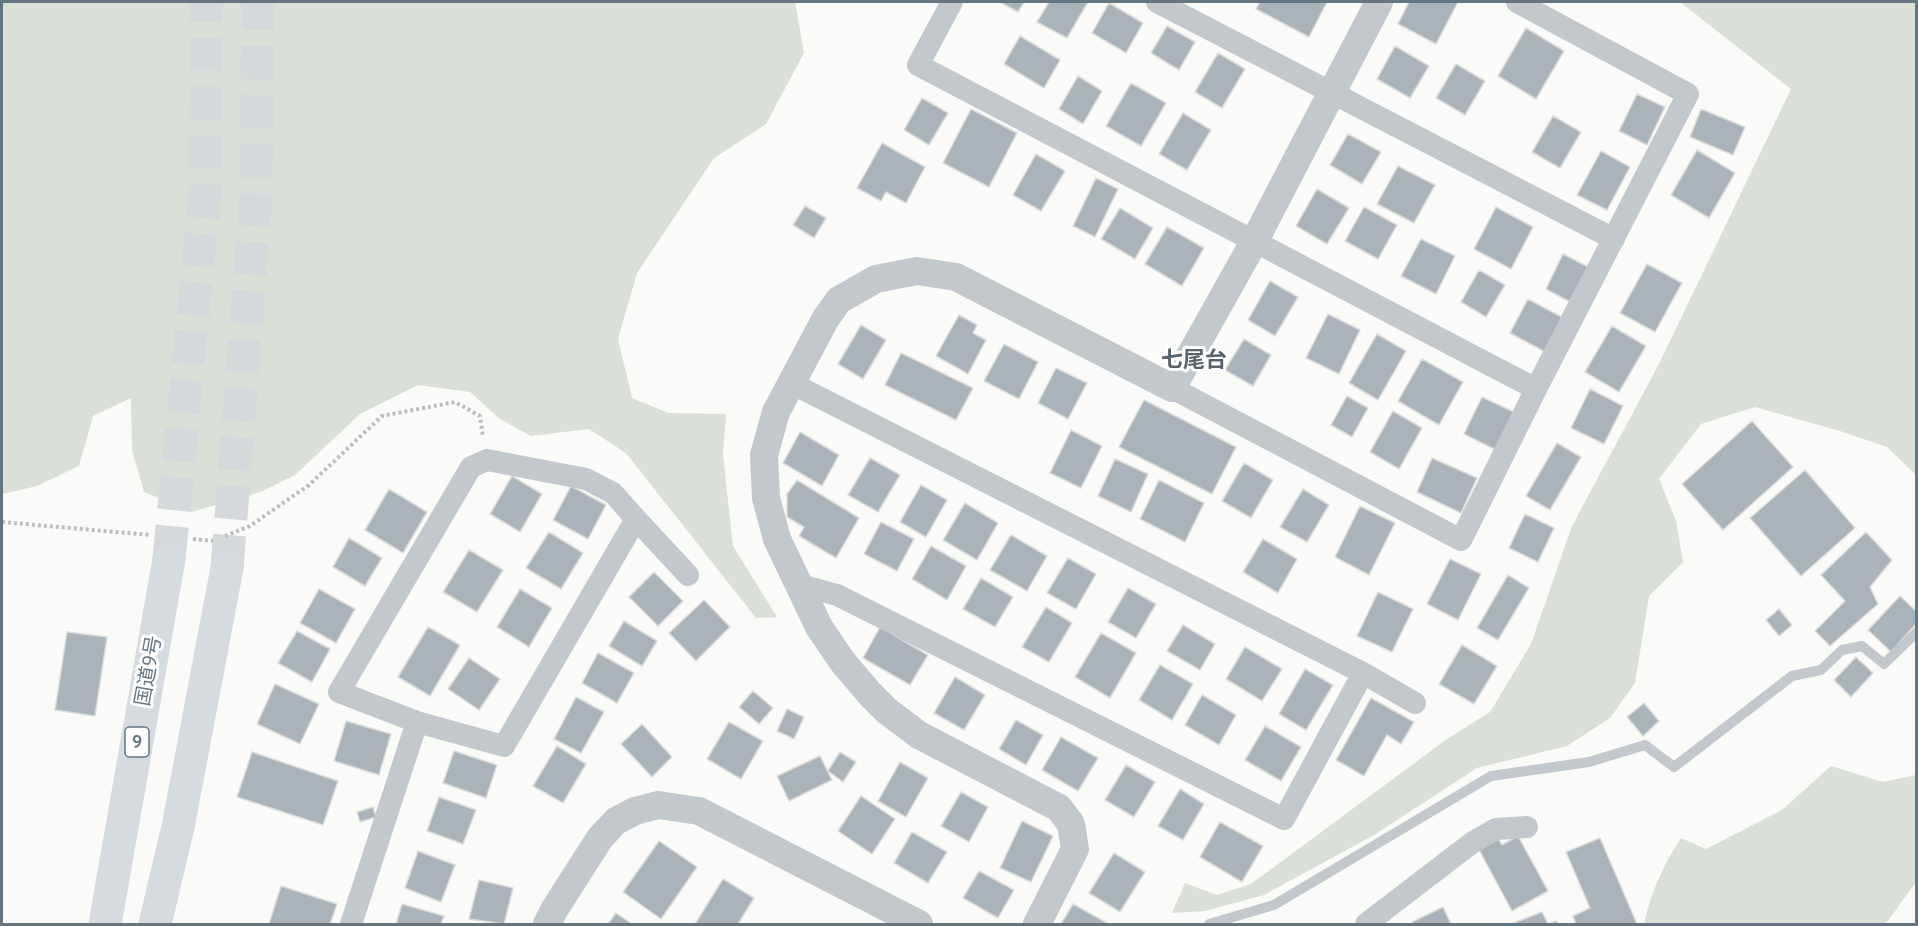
<!DOCTYPE html>
<meta charset="utf-8">
<style>
body{margin:0}
#map{position:relative;width:1918px;height:926px;overflow:hidden;background:#fafaf8;font-family:"PT Sans",sans-serif}
canvas{display:block}
.frame{position:absolute;inset:0;border:3px solid #657683;pointer-events:none}
</style>
<div id="map">
<canvas width="1918" height="926"></canvas>
<div class="frame"></div>
</div>
<script>
const ctx = document.querySelector('canvas').getContext('2d');
ctx.lineJoin = 'round';
function paint(path, color) {
  ctx.fillStyle = color;
  ctx.fill(path, 'evenodd');
}
function trace(path, color, width, dash) {
  ctx.strokeStyle = color;
  ctx.lineWidth = width;
  ctx.lineCap = dash ? 'butt' : 'round';
  ctx.setLineDash(dash || []);
  ctx.stroke(path);
}
function write(font, color, halo, rows, align = 'center') {
  ctx.font = font + ' "PT Sans","Noto Sans JP",sans-serif';
  ctx.lineWidth = 6;
  ctx.setLineDash([]);
  ctx.textBaseline = 'middle';
  ctx.strokeStyle = halo;
  ctx.fillStyle = color;
  for (const [text, x, y, turn = 0] of rows) {
    ctx.save();
    ctx.translate(x, y);
    ctx.rotate((+turn || 0) * Math.PI / 180);
    ctx.textAlign = isNaN(turn) ? turn : align;
    if (halo) ctx.strokeText(text, 0, 0);
    ctx.fillText(text, 0, 0);
    ctx.restore();
  }
}
const green = new Path2D(`
 M2 2H795L804 53 766 124 714 158 637 273 618 339 632 398 668 413 726 414 723 455 733 546 777 617 756 618 626 453 589 429 531 436 500 419 470 392 418 385 360 414 295 475 261 492 191 512 144 492 132 450 131 398 93 416 79 466 37 486 2 494Z
 M1680 2H1916V475L1887 447 1840 431 1755 407 1701 424 1659 479 1676 521 1683 562 1649 596 1635 683 1610 718 1567 746 1477 768 1374 835 1264 895 1205 911 1172 913 1185 883 1217 895 1251 884 1447 739 1490 712 1531 644 1572 526 1658 366 1791 89Z
 M1831 766 1883 782 1916 775V882L1887 922 1882 924H1644C1651 892 1663 865 1681 838L1706 849 1782 810Z`);
const building = new Path2D(`
 M1000 2H1024L1018 12Z
 M1049 2H1088L1067 38 1037 22Z
 M1260 2H1327L1309 37 1256 9Z
 M1409 2H1458L1436 44 1398 24Z
 M1109 3 1143 23 1126 53 1092 33Z
 M1167 26 1195 42 1179 70 1151 53Z
 M1526 28 1564 51 1536 99 1498 76Z
 M1020 36 1060 60 1044 88 1004 64Z
 M1395 46 1429 66 1410 98 1377 79Z
 M1218 53 1245 69 1222 108 1195 92Z
 M1456 64 1485 81 1465 115 1436 98Z
 M1078 76 1102 91 1083 124 1059 109Z
 M1131 83 1166 103 1141 146 1106 126Z
 M1637 94 1665 107 1647 145 1619 131Z
 M922 98 948 113 929 145 904 130Z
 M971 109 1017 133 989 187 943 163Z
 M1701 109 1745 127 1733 155 1690 137Z
 M1183 113 1211 130 1187 170 1159 154Z
 M1553 116 1581 132 1560 168 1532 152Z
 M1348 134 1381 152 1362 184 1330 165Z
 M882 143 925 167 906 203 886 192 881 201 857 188Z
 M1697 150 1735 173 1709 218 1671 195Z
 M1601 151 1630 167 1607 210 1577 195Z
 M1036 154 1065 171 1041 211 1013 195Z
 M1398 166 1435 185 1414 223 1377 204Z
 M1096 178 1118 189 1095 237 1073 226Z
 M1317 189 1349 208 1327 244 1296 226Z
 M805 206 826 218 814 238 793 225Z
 M1364 207 1397 225 1378 259 1345 241Z
 M1496 207 1533 227 1511 269 1474 249Z
 M1120 208 1153 228 1135 259 1101 239Z
 M1167 227 1204 248 1182 286 1145 264Z
 M1421 239 1455 256 1436 294 1401 276Z
 M1563 254 1592 269 1574 304 1546 289Z
 M1647 264 1682 283 1655 332 1620 313Z
 M1479 270 1505 285 1486 317 1461 302Z
 M1270 281 1298 297 1275 336 1248 320Z
 M1528 299 1565 319 1547 353 1510 333Z
 M1328 314 1360 330 1339 374 1306 358Z
 M959 315 977 325 973 333 986 340 968 374 936 356Z
 M861 325 886 340 863 379 838 364Z
 M1612 326 1646 346 1619 392 1585 372Z
 M1377 334 1406 351 1378 400 1349 383Z
 M1244 339 1271 355 1253 386 1225 370Z
 M1004 344 1038 362 1019 399 984 381Z
 M901 353 973 388 956 420 885 385Z
 M1422 359 1463 382 1439 425 1398 401Z
 M1056 368 1087 383 1068 419 1038 403Z
 M1590 389 1623 406 1604 444 1571 428Z
 M1347 396 1368 408 1352 437 1331 425Z
 M1482 397 1516 413 1498 451 1464 434Z
 M1144 400 1236 447 1212 494 1119 447Z
 M1393 411 1422 428 1399 469 1370 452Z
 M1752 421 1793 467 1723 530 1682 484Z
 M1071 430 1102 446 1081 488 1050 473Z
 M800 432 839 455 822 486 783 463Z
 M1557 443 1581 457 1550 510 1526 496Z
 M870 458 900 475 878 512 848 495Z
 M1432 458 1477 478 1461 513 1417 492Z
 M1115 459 1148 474 1131 512 1098 496Z
 M1244 463 1273 480 1251 518 1222 501Z
 M1805 470 1855 528 1801 576 1750 518Z
 M512 476 542 494 520 532 490 514Z
 M797 480 859 518 836 558 799 536 804 527 787 517V494Z
 M1159 480 1204 503 1185 542 1140 519Z
 M921 485 947 500 926 537 900 522Z
 M571 486 606 505 588 539 553 520Z
 M389 489 427 512 403 553 365 530Z
 M1303 489 1329 505 1307 542 1280 527Z
 M965 503 998 523 977 560 943 540Z
 M1360 506 1395 523 1369 575 1335 557Z
 M1525 514 1554 528 1538 562 1509 548Z
 M881 522 914 539 897 571 864 554Z
 M549 532 583 553 561 589 526 568Z
 M1866 532 1892 560 1870 587 1878 604 1830 646 1815 631 1845 601 1821 575Z
 M1011 535 1047 556 1027 591 990 570Z
 M349 538 382 558 365 586 333 567Z
 M1263 539 1297 559 1278 593 1243 572Z
 M931 546 966 566 947 600 912 579Z
 M469 550 503 570 477 612 443 592Z
 M1068 558 1096 574 1076 609 1047 593Z
 M1450 559 1481 574 1458 620 1427 604Z
 M654 572 683 601 658 626 629 597Z
 M1508 575 1529 588 1498 640 1477 628Z
 M981 578 1013 597 995 627 963 609Z
 M1128 588 1156 604 1136 638 1108 622Z
 M319 589 355 609 336 643 300 623Z
 M520 589 552 608 529 647 497 627Z
 M1378 592 1413 609 1392 652 1357 636Z
 M1900 596 1916 611V624L1891 652 1868 630Z
 M704 600 730 627 696 661 669 633Z
 M1046 607 1072 623 1049 662 1022 647Z
 M1779 609 1792 625 1779 636 1766 620Z
 M624 621 657 641 642 666 609 646Z
 M1183 625 1215 644 1200 670 1167 651Z
 M428 627 460 645 430 696 398 677Z
 M880 627 928 655 910 685 863 658Z
 M297 631 330 649 312 682 278 663Z
 M67 632 107 637 95 716 55 710Z
 M1101 633 1136 653 1110 698 1075 677Z
 M1462 645 1497 666 1474 704 1439 684Z
 M1245 647 1282 669 1262 701 1226 679Z
 M598 653 634 673 617 703 582 683Z
 M1856 657 1873 673 1851 697 1834 680Z
 M469 658 500 679 479 710 448 689Z
 M1160 665 1193 684 1172 720 1139 700Z
 M1305 669 1333 685 1306 730 1279 714Z
 M955 677 985 695 964 730 934 713Z
 M275 684 319 704 300 744 257 724Z
 M753 691 773 708 759 724 739 707Z
 M1202 695 1236 715 1219 745 1185 725Z
 M576 697 604 712 581 753 554 739Z
 M1371 698 1414 722 1401 744 1387 735 1364 776 1336 760Z
 M1644 703 1659 721 1643 736 1627 717Z
 M787 709 804 717 794 739 777 731Z
 M1016 720 1043 735 1026 765 999 749Z
 M346 721 391 734 379 775 334 761Z
 M729 722 763 741 741 779 707 759Z
 M642 724 672 757 652 777 621 744Z
 M1265 726 1301 747 1281 781 1245 760Z
 M1061 737 1098 758 1078 791 1042 770Z
 M557 746 586 764 563 803 533 786Z
 M454 751 497 765 486 798 443 783Z
 M252 752 338 781 323 825 237 797Z
 M840 752 856 762 843 782 828 771Z
 M820 756 832 780 789 801 777 776Z
 M900 762 928 778 906 817 878 801Z
 M1126 765 1155 782 1134 817 1105 800Z
 M1180 789 1204 804 1183 840 1158 826Z
 M961 792 988 807 969 842 941 826Z
 M861 796 895 819 872 854 838 831Z
 M439 797 476 810 463 844 427 831Z
 M373 807 376 817 360 822 357 812Z
 M1022 821 1053 836 1031 882 1000 868Z
 M1220 822 1263 846 1242 882 1200 857Z
 M912 832 947 852 928 883 894 863Z
 M1496 835 1502 845 1518 836 1548 891 1512 911 1477 846Z
 M1600 838 1637 924H1576L1573 916 1590 908 1566 852Z
 M659 841 697 867 661 919 623 892Z
 M418 851 455 865 441 902 405 888Z
 M1114 853 1145 872 1120 912 1089 893Z
 M979 871 1014 890 998 918 963 898Z
 M723 879 754 898 738 924H695Z
 M479 880 513 888 504 924 469 919Z
 M281 886 337 904 330 924H269Z
 M402 904 444 916 441 924H396Z
 M1073 904 1109 924H1061Z
 M1443 907 1451 924H1413L1412 922Z
 M1542 912 1548 924 1556 921 1558 924H1511Z
 M616 913 632 924H608Z`);
const trunkTunnel = new Path2D(`
 M169 559 205 192 206 2
 M227 568 256 197 258 2`);
const path = new Path2D(`
 M2 522 150 535
 M225 536 250 526 309 485 382 416 455 402 480 416 483 437
 M193 539 213 541`);
const service = new Path2D(`
 M1209 924 1274 905 1491 776 1589 762 1645 745 1674 767 1792 676 1821 670 1842 650 1862 646 1884 664 1916 633`);
const minor = new Path2D(`
 M952 2 918 65 1536 389
 M1157 2 1614 239
 M791 383 1363 673 1415 703
 M1172 388 1461 540 1536 389 1688 94 1517 2
 M801 585 837 595 1284 819 1363 673
 M417 722 504 746 636 519 688 575
 M351 924 417 722 339 692 471 467 487 460 586 479 613 493 636 519
 M1366 924 1473 842 1496 829 1527 827`);
const tertiary = new Path2D(`
 M547 924 554 910 600 838 616 821 635 811 658 805 699 811 919 924
 M1037 924 1075 849 1071 824 1059 808 919 735 887 711 870 694 842 661 819 627 777 539 766 498 764 455 776 412 826 318 839 300 876 279 917 271 956 277 1172 388 1255 240 1379 2`);
const trunk = new Path2D(`
 M105 924 169 559
 M155 924 178 827 227 568`);
const shields = [
 [137,742,24]
];
const shieldNames = [
 ["9",137,742]
];
const streetNames = [
 ["国道9号",149,671,-80]
];
const quarterNames = [
 ["七尾台",1194,361]
];
paint(green, '#dadfd7');
paint(building, '#aab3b9');
trace(building, '#dcdcda', 1.5);
trace(trunkTunnel, '#d5d9db', 33, [33, 16]);
trace(path, '#bbbfc2', 4, [3, 3]);
trace(service, '#c3c8cc', 10);
trace(minor, '#c3c8cc', 22);
trace(tertiary, '#c3c8cc', 28);
trace(trunk, '#d6dbdf', 33);
for (const [x, y, w] of shields) {
  const box = new Path2D();
  box.roundRect(x - w / 2, y - 15, w, 30, 4.5);
  ctx.fillStyle = '#fff';
  ctx.fill(box);
  trace(box, '#657683', 1.5);
}
write('bold 18px', '#657683', null, shieldNames);
write('20px', '#657683', '#fff', streetNames);
write('bold 22px', '#57646e', '#fff', quarterNames);
</script>
